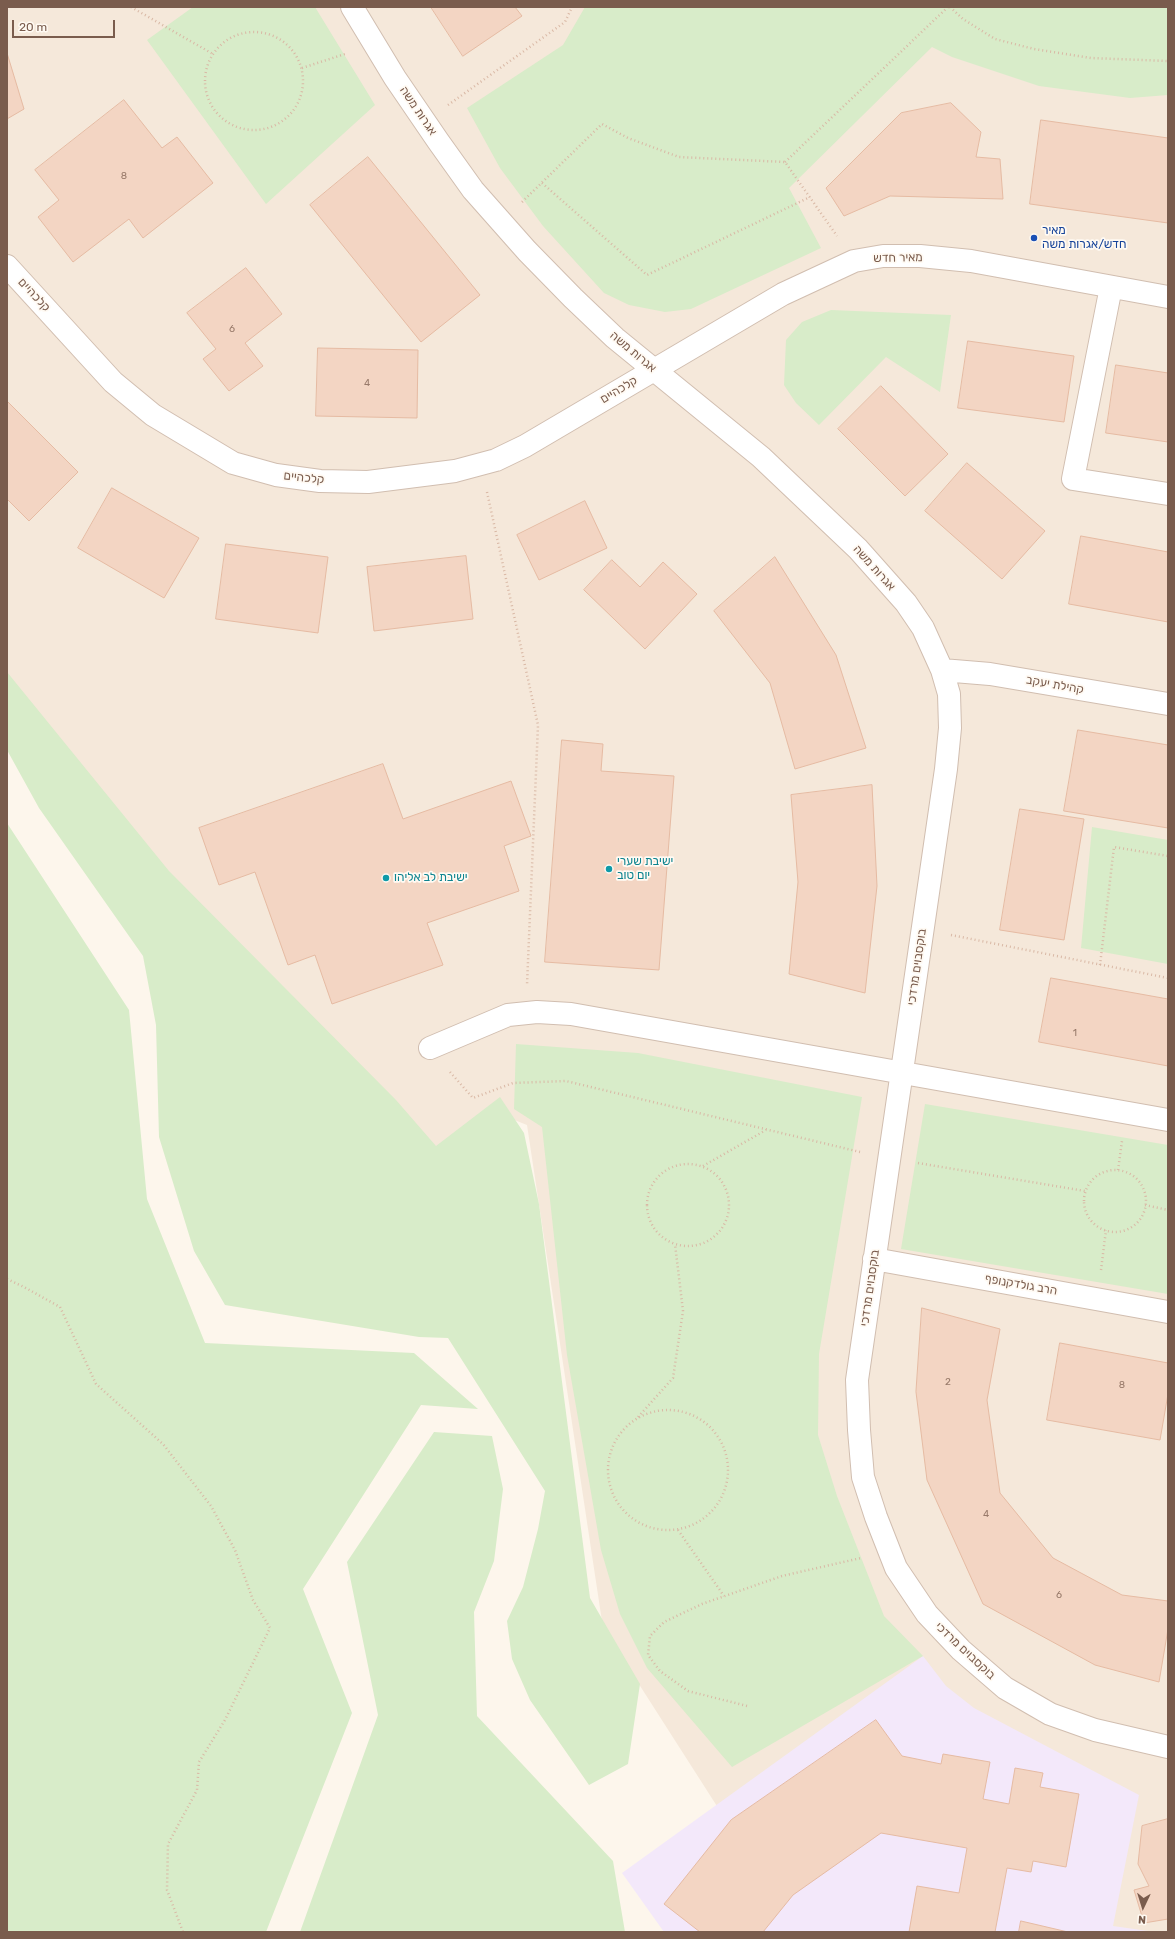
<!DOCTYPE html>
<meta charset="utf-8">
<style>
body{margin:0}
#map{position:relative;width:1175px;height:1939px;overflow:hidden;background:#fdf6ec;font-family:Rubik,sans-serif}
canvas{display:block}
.frame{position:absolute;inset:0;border:8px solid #7a5c4d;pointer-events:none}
.north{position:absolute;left:1123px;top:1887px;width:40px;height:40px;-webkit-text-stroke:3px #fffaf3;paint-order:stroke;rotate:184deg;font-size:11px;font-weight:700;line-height:16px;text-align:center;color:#7a5c4d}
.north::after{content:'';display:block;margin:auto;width:14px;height:18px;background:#7a5c4d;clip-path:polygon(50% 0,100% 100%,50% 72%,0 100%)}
.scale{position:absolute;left:12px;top:20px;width:103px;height:18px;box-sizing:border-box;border:2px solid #7a5c4d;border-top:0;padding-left:5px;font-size:12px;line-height:14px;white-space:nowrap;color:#7a5c4d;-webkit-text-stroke:3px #fffaf3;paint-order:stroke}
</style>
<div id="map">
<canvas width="1175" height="1939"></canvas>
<div class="frame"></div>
<div class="north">N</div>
<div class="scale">20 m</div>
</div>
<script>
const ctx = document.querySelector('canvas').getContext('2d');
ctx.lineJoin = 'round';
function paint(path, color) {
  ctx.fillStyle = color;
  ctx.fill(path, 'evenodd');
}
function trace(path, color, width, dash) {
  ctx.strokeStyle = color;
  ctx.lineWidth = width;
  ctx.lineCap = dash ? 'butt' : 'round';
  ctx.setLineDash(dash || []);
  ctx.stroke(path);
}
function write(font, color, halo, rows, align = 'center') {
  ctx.font = font + ' Rubik,"Noto Sans Hebrew",sans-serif';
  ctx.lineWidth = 3.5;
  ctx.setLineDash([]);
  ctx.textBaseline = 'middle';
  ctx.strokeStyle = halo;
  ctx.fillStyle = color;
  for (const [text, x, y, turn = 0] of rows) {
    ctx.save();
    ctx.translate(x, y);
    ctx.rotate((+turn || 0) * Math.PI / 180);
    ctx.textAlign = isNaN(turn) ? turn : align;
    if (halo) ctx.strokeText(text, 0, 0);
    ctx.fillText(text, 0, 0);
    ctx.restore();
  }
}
const residential = new Path2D(`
 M7 7H1168V1932H665L722 1814 603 1628 527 1125 492 1111 437 1149 7 713Z`);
const education = new Path2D(`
 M923 1656 946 1686 974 1708 1139 1795 1113 1926 1155 1932H664L622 1873Z`);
const green = new Path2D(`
 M193 7H315L375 105 266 204 147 40Z
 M585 7H1168V95L1130 98 1039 86 952 57 932 47 789 188 821 248 691 309 665 312 629 305 604 293 543 226 500 168 467 108 563 45Z
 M831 310 951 315 940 392 886 357 819 425 796 403 784 385 786 340 802 322Z
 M7 672 169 871 396 1100 436 1146 500 1097 524 1133 539 1204 590 1598 640 1684 628 1764 589 1785 530 1700 512 1659 507 1621 523 1587 538 1529 545 1491 448 1338 419 1337 225 1305 194 1251 159 1137 156 1025 143 956 39 808 7 750Z
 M7 823 129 1010 147 1199 205 1343 414 1353 478 1409 421 1405 303 1589 352 1713 266 1932H7Z
 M1092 827 1168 840V964L1081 948Z
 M516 1044 638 1053 862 1097 819 1354 818 1435 837 1496 884 1616 923 1656 732 1767 647 1668 620 1614 601 1550 567 1355 542 1127 514 1109Z
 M925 1104 1168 1145V1294L901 1249Z
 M434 1432 492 1436 503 1489 494 1561 474 1612 477 1716 613 1861 625 1932H300L378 1715 347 1562Z`);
const building = new Path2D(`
 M431 7H515L522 16 463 56Z
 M7 53 24 109 7 119Z
 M124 100 162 148 177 137 213 183 143 238 129 219 73 262 38 217 59 200 35 170Z
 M951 103 981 132 976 157 1000 159 1003 199 890 196 844 216 826 188 901 113Z
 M1041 120 1168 138V223L1030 204Z
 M368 157 480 295 421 342 310 205Z
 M246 268 282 314 245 343 263 366 229 391 203 359 216 349 187 313Z
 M968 341 1074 356 1064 422 958 408Z
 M318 348 418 350 417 418 316 416Z
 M1116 365 1168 373V442L1106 433Z
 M881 386 948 454 905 496 838 429Z
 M7 401 78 472 29 521 7 499Z
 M967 463 1045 531 1002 579 925 511Z
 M112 488 199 538 164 598 78 548Z
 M585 501 607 548 539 580 517 535Z
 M1081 536 1168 552V622L1069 604Z
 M226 544 328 557 318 633 216 619Z
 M466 556 473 619 374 631 367 567Z
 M775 557 836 655 866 748 795 769 770 683 714 611Z
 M612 560 640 587 663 562 697 594 645 649 584 590Z
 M1078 730 1168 745V828L1064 811Z
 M562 740 603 744 601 771 674 776 659 970 545 962Z
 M383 764 403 819 511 781 531 836 504 846 519 891 427 923 443 965 332 1004 315 955 288 965 255 872 219 885 199 828Z
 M872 785 877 886 865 993 789 974 798 882 791 795Z
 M1020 809 1084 819 1064 940 1000 930Z
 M1051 978 1168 999V1066L1039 1042Z
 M922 1308 1000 1329 987 1400 1000 1493 1053 1558 1122 1595 1168 1601V1629L1159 1682 1095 1665 983 1604 927 1480 916 1392Z
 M1060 1343 1168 1363V1394L1160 1440 1047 1420Z
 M876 1720 902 1756 941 1764 943 1754 990 1762 983 1799 1009 1804 1015 1768 1043 1773 1040 1787 1079 1794 1066 1867 1033 1861 1031 1872 1007 1868 995 1932H909L917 1886 959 1893 967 1848 881 1833 793 1895 763 1932H700L664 1904 731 1820Z
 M1168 1819V1919L1144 1923 1134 1890 1149 1886 1138 1864 1142 1826Z
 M1021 1921 1068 1932H1019Z`);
const path = new Path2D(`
 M131 7 213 54
 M950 7 963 19 995 39 1034 49 1091 58 1168 61
 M205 81a49 49 0 1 1 98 0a49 49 0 1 1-98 0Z
 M302 68 345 54
 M448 105 565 22 572 7
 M785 162 948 7
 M542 183 647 275 810 197
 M522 202 602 124 628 138 679 157 785 162 837 236
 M487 492 538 725 527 985
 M951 935 1168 978
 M1100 965 1114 847 1168 856
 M450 1072 473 1098 513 1083 566 1081 860 1152
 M918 1163 1085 1191
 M647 1205a41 41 0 1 1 82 0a41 41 0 1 1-82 0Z
 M703 1166 766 1130
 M1118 1170 1122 1141
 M1084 1201a31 31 0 1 1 62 0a31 31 0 1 1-62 0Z
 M1145 1205 1168 1210
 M1101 1270 1106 1230
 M7 1279 24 1287 60 1307 96 1384 163 1444 211 1506 235 1550 253 1600 270 1628 225 1720 199 1762 197 1790 168 1844 167 1890 183 1932
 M608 1470a60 60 0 1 1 120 0a60 60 0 1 1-120 0Z
 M638 1417 673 1378 683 1311 675 1244
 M678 1530 724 1596
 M747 1706 688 1691 660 1671 648 1655 650 1636 664 1622 702 1604 782 1576 861 1558`);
const minor = new Path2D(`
 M352 7 395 78 438 141 473 190 527 251 573 298 615 338 761 457 858 549 906 603 923 628 942 670 949 694 950 728 946 769 857 1380 859 1430 863 1477 876 1517 896 1568 927 1614 961 1650 1005 1688 1050 1714 1095 1730 1168 1747
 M7 266 113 382 153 415 233 463 276 475 320 481 368 482 455 471 496 460 525 446 783 294 854 261 883 256H920L971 261 1168 297
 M1111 287 1073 479 1168 494
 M942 670 990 674 1168 704
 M430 1048 508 1015 537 1012 571 1014 1168 1120
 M874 1259 1168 1312`);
const markers = [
 [1034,238,4,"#1a4fb4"],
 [609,869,4,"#0f9aa8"],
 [386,878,4,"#0f9aa8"]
];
const numberNames = [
 ["8",124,176],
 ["6",232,329],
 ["4",367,383],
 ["1",1075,1033],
 ["2",948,1382],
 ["8",1122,1385],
 ["4",986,1514],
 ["6",1059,1595]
];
const streetNames = [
 ["אגרות משה",418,111,56],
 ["מאיר חדש",898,258,-1],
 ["קלכהיים",34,295,47],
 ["אגרות משה",633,352,40],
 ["קלכהיים",619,390,-31],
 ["קלכהיים",304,478,6],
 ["אגרות משה",874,568,48],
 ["קהילת יעקב",1055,685,10],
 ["בוקסבוים מרדכי",917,967,-82],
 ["הרב גולדקנופף",1021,1285,10],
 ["בוקסבוים מרדכי",870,1288,-82],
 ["בוקסבוים מרדכי",965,1651,43]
];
const transitNames = [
 ["מאיר",1042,231],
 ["חדש/אגרות משה",1042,245]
];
const cultureNames = [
 ["ישיבת שערי",617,862],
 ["יום טוב",617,876],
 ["ישיבת לב אליהו",394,878]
];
paint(residential, '#f5e8da');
paint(education, '#f3e8fa');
paint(green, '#d8ecc9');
paint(building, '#f3d5c3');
trace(building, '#e6bba3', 1);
trace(minor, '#d1beb0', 24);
trace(path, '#d9b8a5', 2.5, [1, 3]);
trace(minor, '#fff', 22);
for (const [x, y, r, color] of markers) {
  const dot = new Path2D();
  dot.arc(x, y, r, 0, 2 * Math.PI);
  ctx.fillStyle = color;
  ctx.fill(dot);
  trace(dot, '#fffaf3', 1.5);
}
write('10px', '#987a6a', null, numberNames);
write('12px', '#7a5c4d', '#fffaf3', streetNames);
write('12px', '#164399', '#fffaf3', transitNames, 'left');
write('12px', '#0d838f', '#fffaf3', cultureNames, 'left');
</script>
